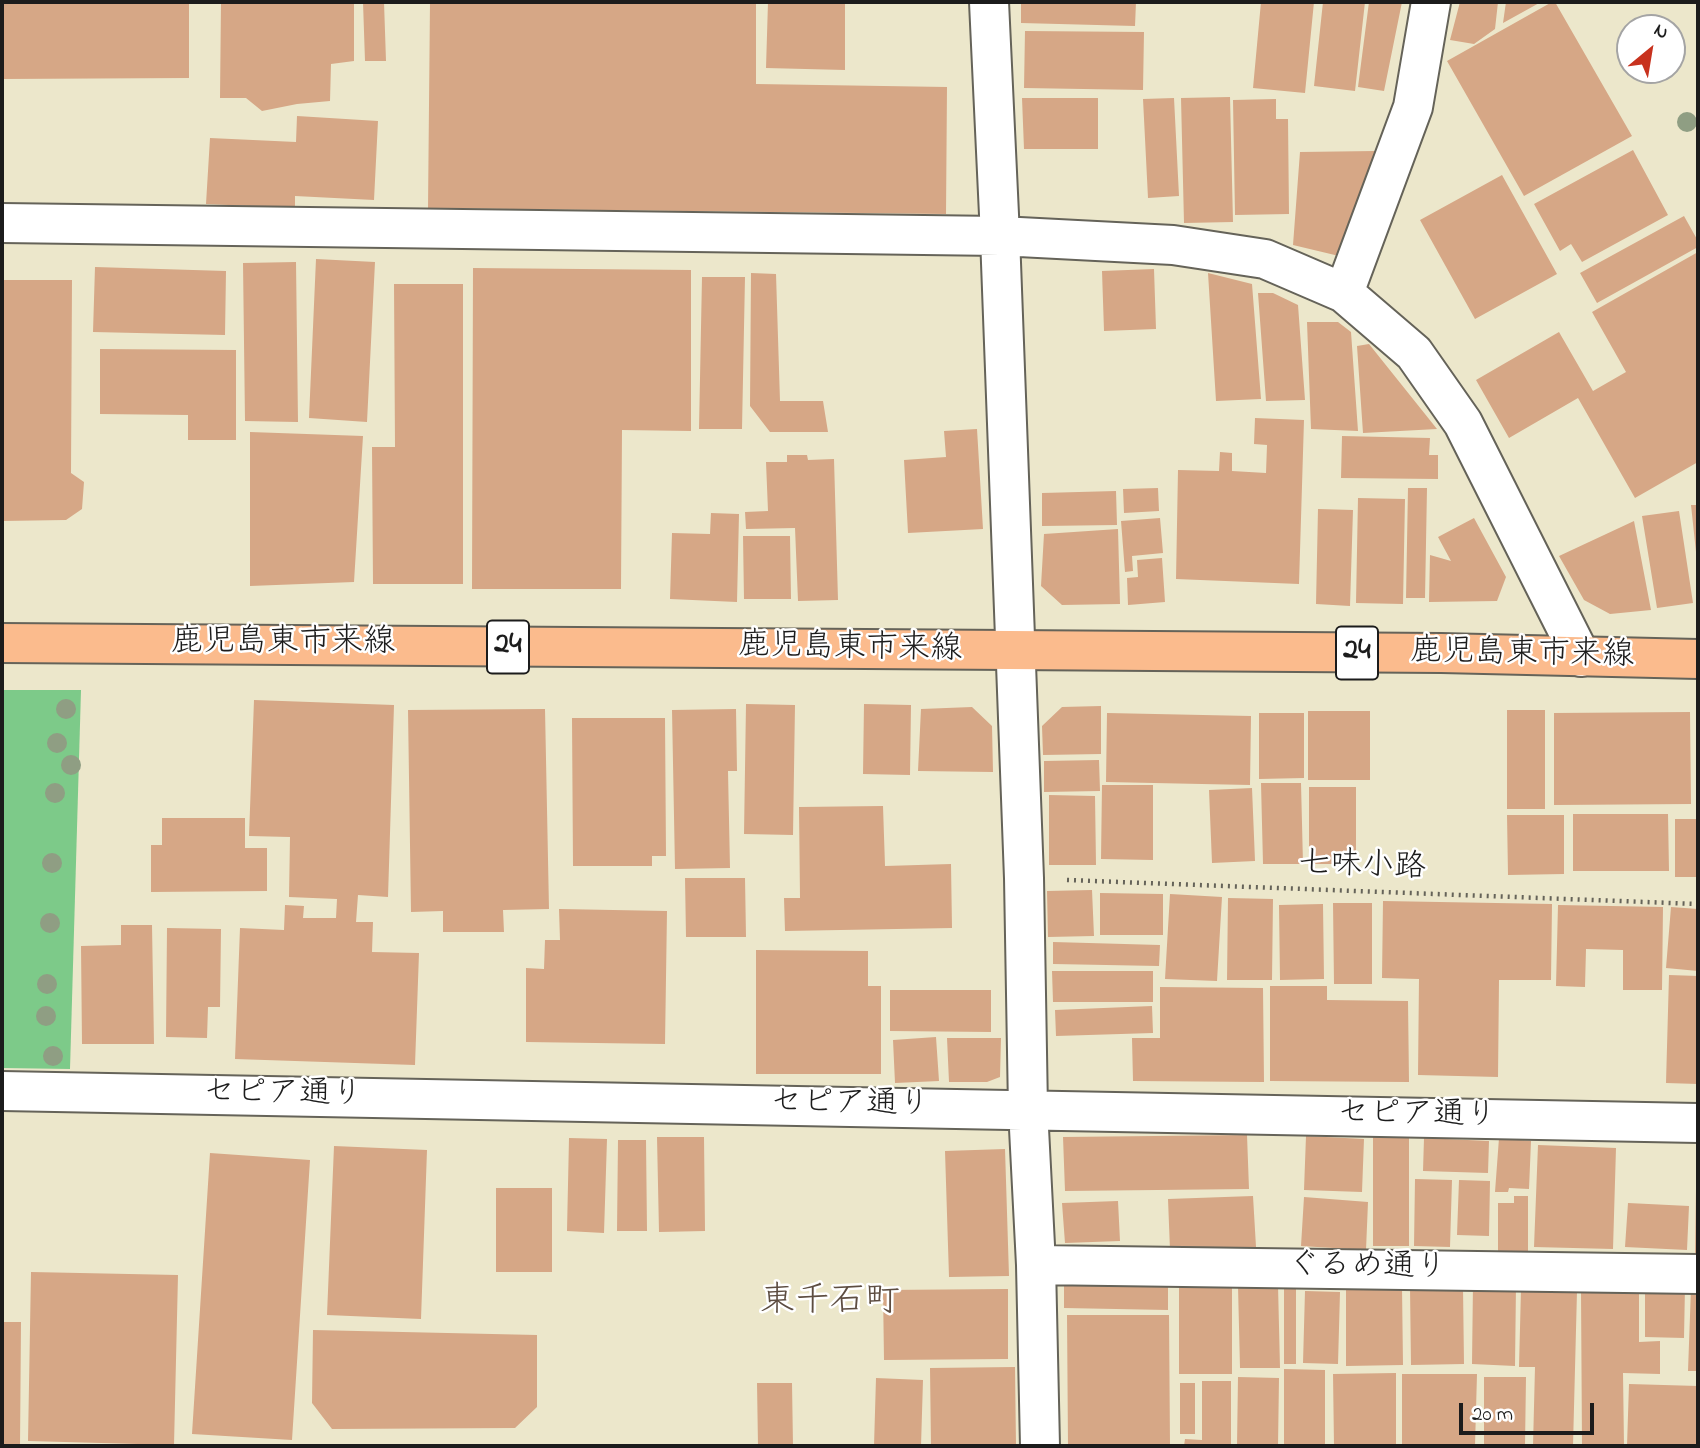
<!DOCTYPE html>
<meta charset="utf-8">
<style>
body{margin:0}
#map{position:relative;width:1700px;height:1448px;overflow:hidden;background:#ece7cb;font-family:"Indie Flower",sans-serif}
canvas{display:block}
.frame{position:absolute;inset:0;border:4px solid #1c1c1c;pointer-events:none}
.north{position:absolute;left:1616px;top:14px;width:70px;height:70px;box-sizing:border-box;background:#fff;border:2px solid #a4a4a4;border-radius:50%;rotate:30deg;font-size:19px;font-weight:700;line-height:28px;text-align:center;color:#1c1c1c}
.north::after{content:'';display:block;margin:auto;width:24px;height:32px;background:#c8321e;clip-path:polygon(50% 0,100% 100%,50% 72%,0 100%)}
.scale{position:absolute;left:1459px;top:1403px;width:135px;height:32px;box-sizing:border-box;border:4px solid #1c1c1c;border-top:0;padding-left:9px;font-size:21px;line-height:24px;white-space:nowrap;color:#1c1c1c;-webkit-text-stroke:5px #fff;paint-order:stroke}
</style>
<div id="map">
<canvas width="1700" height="1448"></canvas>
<div class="frame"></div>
<div class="north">N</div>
<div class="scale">20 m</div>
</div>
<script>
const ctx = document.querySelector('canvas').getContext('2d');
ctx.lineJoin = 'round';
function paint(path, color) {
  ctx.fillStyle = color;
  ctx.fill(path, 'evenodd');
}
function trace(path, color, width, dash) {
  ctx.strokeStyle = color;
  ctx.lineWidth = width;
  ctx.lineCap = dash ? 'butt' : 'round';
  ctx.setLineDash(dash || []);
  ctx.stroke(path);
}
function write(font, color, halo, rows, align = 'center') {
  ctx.font = font + ' "Indie Flower","Klee One",sans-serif';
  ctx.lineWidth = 5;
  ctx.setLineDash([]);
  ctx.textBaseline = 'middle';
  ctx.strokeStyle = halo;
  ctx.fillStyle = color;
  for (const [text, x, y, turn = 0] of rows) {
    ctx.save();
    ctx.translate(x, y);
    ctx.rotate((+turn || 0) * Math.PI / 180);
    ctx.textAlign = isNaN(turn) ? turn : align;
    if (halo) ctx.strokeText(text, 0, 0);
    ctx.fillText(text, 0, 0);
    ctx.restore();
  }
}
const green = new Path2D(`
 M2 690H81L70 1069 2 1068Z`);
const building = new Path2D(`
 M2 2H189V78L2 79Z
 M221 2H354V61L331 64 330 101 297 104 262 111 246 98H220Z
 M363 2H384L386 61H365Z
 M430 2H756V84L947 87 946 214 428 208Z
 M768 2H845V70L766 68Z
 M1021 2H1136L1135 26 1021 23Z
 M1261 2H1314L1305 93 1253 88Z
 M1323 2H1365L1355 91 1314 86Z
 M1369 2H1402L1384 91 1358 87Z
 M1460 2H1498L1495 29 1474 44 1450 40Z
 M1506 2H1541L1503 23Z
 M1552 2H1555L1632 136 1524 196 1447 61Z
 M1025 31 1144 32 1143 90 1024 88Z
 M1230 97 1233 222 1184 223 1181 98Z
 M1022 98H1098V149H1024Z
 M1174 98 1179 196 1148 198 1143 99Z
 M1276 99V119H1288L1289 214 1235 215 1233 100Z
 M297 116 378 121 374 200 295 196V208L206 204 210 138 296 142Z
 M1633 150 1668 215 1582 262 1571 244 1560 251 1534 204Z
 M1375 151 1339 256 1293 245 1300 152Z
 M1502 175 1557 274 1475 319 1420 220Z
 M1684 216 1698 241V247L1597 303 1580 273Z
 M1698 252V462L1635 498 1578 398 1509 438 1476 380 1559 332 1593 391 1626 372 1592 312Z
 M316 259 375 262 367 422 309 418Z
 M296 262 298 422 245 421 243 263Z
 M95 267 226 271 225 335 93 332Z
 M473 268 691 270V431L622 430 621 589H472Z
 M1154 269 1156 329 1104 331 1102 271Z
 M751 273 776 274 780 401H823L828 432H770L750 406Z
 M1208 273 1252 284 1261 399 1216 401Z
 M702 277H745L742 429H699Z
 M2 280H72L71 473 84 482 82 509 66 520 2 521Z
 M394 284H463V584H373L372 447H395Z
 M1258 293H1273L1298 305 1305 400 1266 401Z
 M1307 322H1338L1351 332 1358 431 1311 429Z
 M1369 344 1437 429 1363 433 1357 346Z
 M100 349 236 350V440H188V415L100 414Z
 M1255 418 1304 420 1299 584 1176 579 1178 470 1219 471 1220 452 1232 453V471L1266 473 1267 445 1254 444Z
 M977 429 983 529 908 533 904 460 946 457 944 431Z
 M250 432 363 436 354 582 250 586Z
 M1342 436 1430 438 1429 455H1438V479L1341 478Z
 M787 455H807L808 460 834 459 838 600 798 601 795 528 746 529 745 512 768 511 766 462H787Z
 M1158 488 1159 511 1124 513 1123 489Z
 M1408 488H1427L1425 598H1406Z
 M1116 491 1117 525 1042 526V493Z
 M1358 498 1405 499 1403 604 1356 603Z
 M1691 505H1698V552H1696Z
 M1318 509 1353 510 1350 606 1316 604Z
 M1679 511 1693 603 1657 608 1642 516Z
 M711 513 739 514 737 602 670 599 672 533 710 534Z
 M1160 518 1163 553 1132 556 1133 571 1125 572 1121 521Z
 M1474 518 1506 577 1497 601 1429 602 1430 555 1451 561 1438 537Z
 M1634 521 1651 610 1610 614 1584 600 1559 556Z
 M1118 529 1120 604 1062 605 1041 586 1044 534Z
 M743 536H790L791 599H744Z
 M1162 558 1165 602 1128 605 1127 578 1138 577 1137 560Z
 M254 700 394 705 388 897 358 895 356 922H373L372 952 419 953 415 1065 235 1059 240 928 284 930 285 905 304 906 303 918H336L337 899 289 897 290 837 249 836Z
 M746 704 795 705 793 835 744 834Z
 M864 704 911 705 910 775 863 774Z
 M1101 706V754L1043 755 1042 726 1062 707Z
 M972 707 992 726 993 772 918 771 921 709Z
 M545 709 549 909 503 910 504 932H443V911L411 912 408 710Z
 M736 709 737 771H728L730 868 675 869 672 710Z
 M1507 710H1545V809H1507Z
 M1308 711H1370V780H1308Z
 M1690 712 1691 804 1554 805V713Z
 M1107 713 1251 716 1250 785 1106 782Z
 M1259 713H1304V778L1259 779Z
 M572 718H665L666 856H652V866H573Z
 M1099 760 1100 791 1044 792V761Z
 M1261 783H1301L1303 864H1263Z
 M1102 785H1153V860L1101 859Z
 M1309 787H1356V864H1309Z
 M1252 788 1255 861 1212 863 1209 790Z
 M1049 795 1095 796 1096 865H1049Z
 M883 806 885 866 951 864 952 928 785 931 784 898H800L799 807Z
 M1573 814H1668L1669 871H1573Z
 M1507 815H1564V874L1508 875Z
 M162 818H245V848H267V891L151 892V845H162Z
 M1675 819H1698V877H1675Z
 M685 878H745L746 937H686Z
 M1092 890 1094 936 1048 937 1047 891Z
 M1100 893 1163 894V935H1100Z
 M1170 894 1222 897 1217 981 1165 979Z
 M1228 898 1273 899 1272 980H1227Z
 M1383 901 1552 904 1551 980H1499L1498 1077 1418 1075 1419 979 1382 978Z
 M1333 903H1372V984H1334Z
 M1323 904 1324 979 1280 980 1279 905Z
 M1558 905 1663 907 1662 990H1623V950L1586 949 1585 987 1556 986Z
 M1671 907 1698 909V971L1666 968Z
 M559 909 667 911 665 1044 526 1042V968L544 969 545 940H560Z
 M121 925H152L154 1044H82L81 946 121 945Z
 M167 928 221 929 220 1007H208L207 1038 166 1037Z
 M1053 942 1160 945 1159 966 1053 964Z
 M756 950 868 951V986H881V1074H756Z
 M1052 971H1153V1002H1053Z
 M1669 975 1698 976V1084L1666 1083Z
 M1270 986H1327V1000L1408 1001 1409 1082 1270 1081Z
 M1160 987 1263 988 1264 1082 1133 1081 1132 1038H1160Z
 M890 990H991V1032L890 1031Z
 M1152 1006 1153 1033 1056 1036 1055 1010Z
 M936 1037 939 1081 895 1083 893 1040Z
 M947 1038H1001L1000 1077 987 1082H949Z
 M1247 1135 1249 1189 1065 1191 1063 1137Z
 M1306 1136 1364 1139 1362 1192 1304 1190Z
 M657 1137H704L705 1231 659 1232Z
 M1373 1137H1409V1246H1373Z
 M569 1138 607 1139 604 1233 567 1231Z
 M1424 1138 1489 1141 1488 1173 1423 1171Z
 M1499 1138 1531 1141 1529 1189 1509 1188 1508 1192H1495Z
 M618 1140H646L647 1231H617Z
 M1538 1145 1616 1148 1613 1249 1534 1247Z
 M334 1146 427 1150 421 1319 327 1315Z
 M1005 1149 1009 1276 949 1277 945 1151Z
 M210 1153 310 1160 292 1440 192 1434Z
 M1415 1179 1452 1180 1450 1247 1414 1246Z
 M1459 1180 1490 1181 1489 1236 1457 1235Z
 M496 1188H552V1272H496Z
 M1696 1188H1698V1254H1695Z
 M1253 1196 1256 1247 1170 1250 1168 1199Z
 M1514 1196H1528V1254H1498V1203H1514Z
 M1304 1197 1368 1202 1366 1250 1301 1246Z
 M1118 1201 1120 1241 1065 1243 1062 1203Z
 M1628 1203 1689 1206 1687 1250 1625 1247Z
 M31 1272 178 1275 174 1445 28 1441Z
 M1064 1276 1168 1277V1310L1064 1308Z
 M1232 1282V1374H1179V1283Z
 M1473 1283 1516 1285 1515 1366 1472 1364Z
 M1278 1285 1280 1368H1240L1238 1286Z
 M1645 1286H1685L1684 1338 1645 1337Z
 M1346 1287H1402L1403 1365 1346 1366Z
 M1410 1287H1463L1464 1364 1411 1365Z
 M1691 1288 1698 1289V1371H1688Z
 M1008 1289V1359L884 1360 883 1290Z
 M1284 1289H1296V1364H1284Z
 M1521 1289 1577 1291 1573 1446H1533L1535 1367H1519Z
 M1305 1291 1340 1292 1338 1364 1303 1363Z
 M1581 1291 1639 1292V1342L1660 1341V1374L1623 1373 1624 1446H1582Z
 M1067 1315H1169L1170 1446H1068Z
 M2 1322H21L20 1446H2Z
 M313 1330 537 1335V1407L515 1428 332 1429 312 1403Z
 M1015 1367 1016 1446H931L930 1368Z
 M1284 1369 1325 1370V1446H1284Z
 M1396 1373V1446H1334L1333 1374Z
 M1402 1374H1477L1475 1446H1402Z
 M1238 1377 1279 1378 1278 1446H1237Z
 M1484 1377H1526L1525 1446H1484Z
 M876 1378 923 1380 921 1446H874Z
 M1202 1381H1231V1446H1184L1185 1439 1202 1440Z
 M757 1383H792L793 1446H758Z
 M1180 1383H1195V1434H1180Z
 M1629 1384 1698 1386V1446H1627Z`);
const path = new Path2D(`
 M1067 880 1698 904`);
const minor = new Path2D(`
 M989 2 1000 236 1024 878 1028 1109 1036 1265 1040 1446
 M2 223 1000 236 1173 245 1265 259 1344 293 1414 353 1463 423 1581 657
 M1344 293 1413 107 1431 2
 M2 1091 1698 1123
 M1036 1265 1698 1274`);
const primary = new Path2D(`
 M2 643 1441 653 1698 659`);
const trees = [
 [1687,122],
 [66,709],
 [57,743],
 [71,765],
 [55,793],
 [52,863],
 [50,923],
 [47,984],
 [46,1016],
 [53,1056]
];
const shields = [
 [508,647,42],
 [1357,653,42]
];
const shieldNames = [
 ["24",508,647],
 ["24",1357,653]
];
const streetNames = [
 ["鹿児島東市来線",283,645],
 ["鹿児島東市来線",850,650,1],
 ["鹿児島東市来線",1522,656,1],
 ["七味小路",1362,868,2],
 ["セピア通り",283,1096,1],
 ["セピア通り",850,1106,1],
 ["セピア通り",1417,1117,1],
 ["ぐるめ通り",1367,1269,1]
];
const quarterNames = [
 ["東千石町",830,1304]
];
paint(green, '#7dca89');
paint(building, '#d6a786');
trace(minor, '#656359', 42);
trace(primary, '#656359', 42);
trace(path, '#656359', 4.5, [2, 5]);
trace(minor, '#fff', 38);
trace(primary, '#fbbb8d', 38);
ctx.fillStyle = '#8f9e83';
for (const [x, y] of trees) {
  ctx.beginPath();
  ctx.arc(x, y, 10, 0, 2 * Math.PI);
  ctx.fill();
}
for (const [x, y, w] of shields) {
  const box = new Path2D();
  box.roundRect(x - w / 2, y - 26.5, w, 53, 5);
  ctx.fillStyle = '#fff';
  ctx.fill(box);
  trace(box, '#1c1c1c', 2);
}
write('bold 30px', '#1c1c1c', null, shieldNames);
write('32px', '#1c1c1c', '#fff', streetNames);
write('35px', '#5d4d41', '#fff', quarterNames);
</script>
